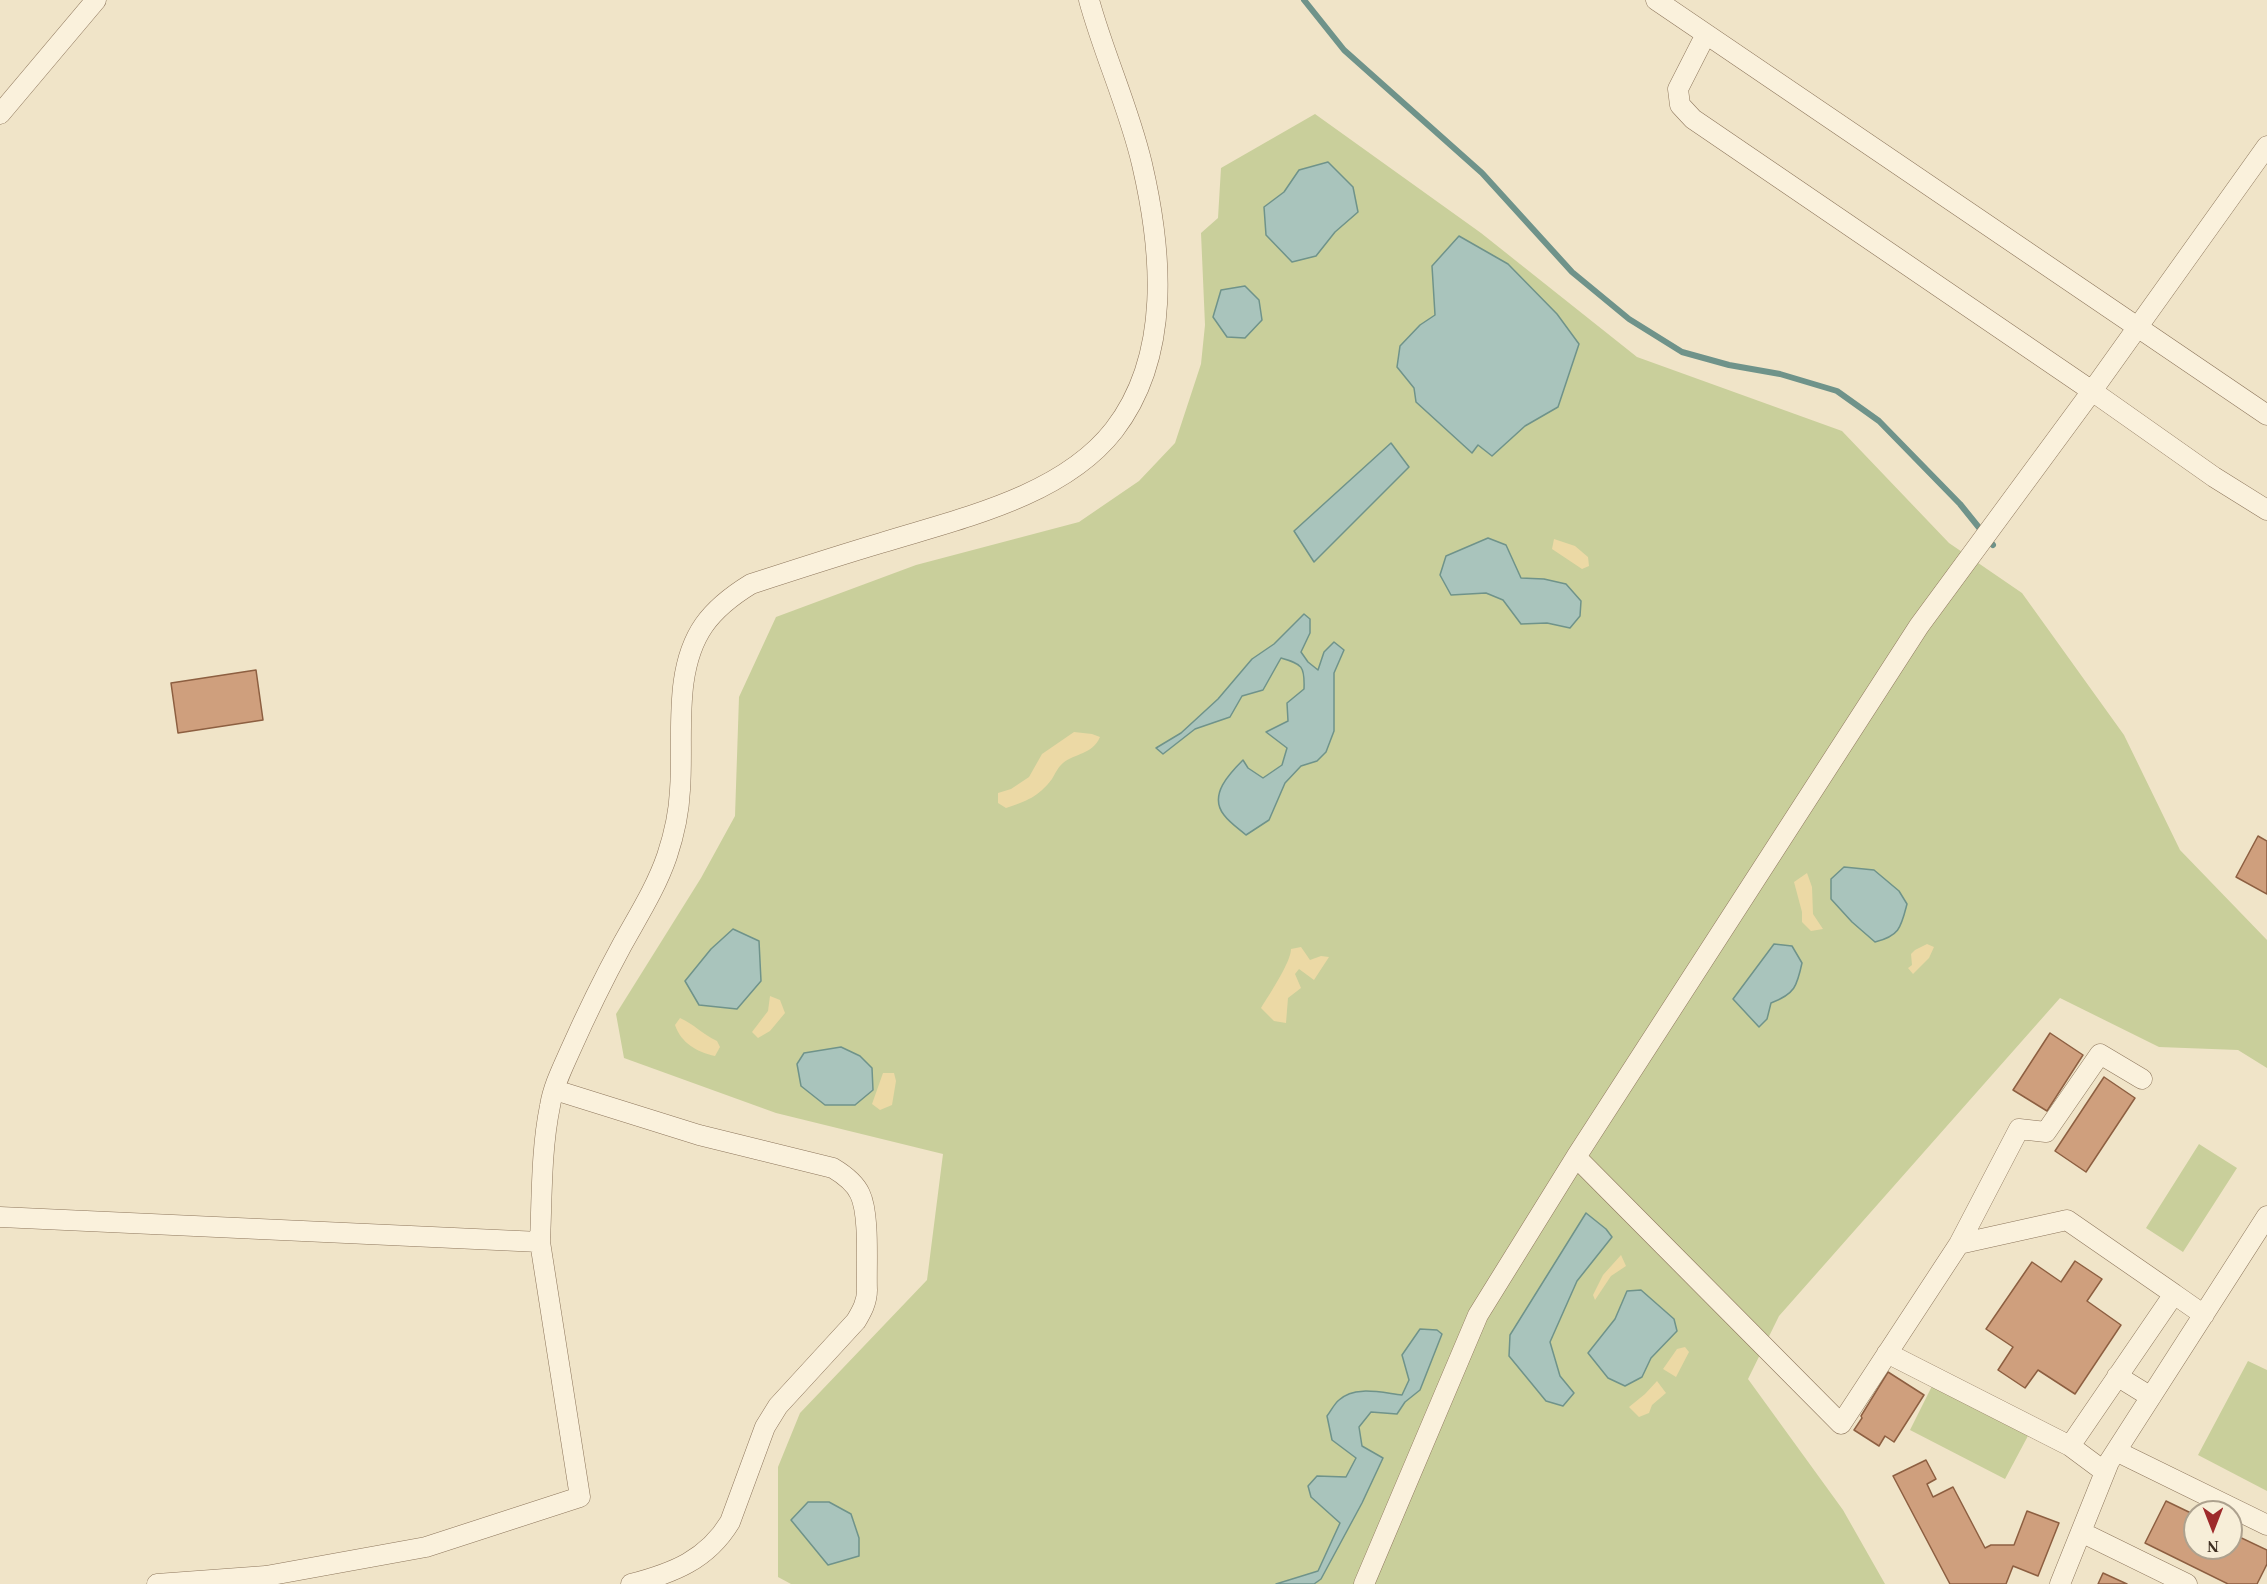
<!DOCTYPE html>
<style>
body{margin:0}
#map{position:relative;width:2267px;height:1584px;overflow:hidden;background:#f0e4c8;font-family:"Times New Roman",serif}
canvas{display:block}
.north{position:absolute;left:2183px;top:1500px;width:60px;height:60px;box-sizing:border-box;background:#f7eed8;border:2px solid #ada18e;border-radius:50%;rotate:180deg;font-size:16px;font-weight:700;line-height:24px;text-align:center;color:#3d2e20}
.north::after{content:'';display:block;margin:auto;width:21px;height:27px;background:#9e2a2b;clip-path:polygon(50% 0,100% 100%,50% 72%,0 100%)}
</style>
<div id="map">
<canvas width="2267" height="1584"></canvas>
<div class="north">N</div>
</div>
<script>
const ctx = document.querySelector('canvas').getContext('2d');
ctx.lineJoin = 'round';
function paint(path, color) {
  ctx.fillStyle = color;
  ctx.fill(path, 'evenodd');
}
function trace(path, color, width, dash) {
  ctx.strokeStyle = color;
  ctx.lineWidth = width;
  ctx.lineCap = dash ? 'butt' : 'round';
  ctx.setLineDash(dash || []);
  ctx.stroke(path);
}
const green = new Path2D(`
 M1315 114 1481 233 1637 357 1842 431 1949 543 2022 593 2124 735 2180 850 2267 940V1068L2238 1050 2159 1047 2060 998 1779 1316 1748 1379 1843 1510 1885 1584H791L778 1577V1467L800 1413 927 1280 943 1154 776 1113 624 1058 616 1014 701 878 735 816 739 697 776 617 916 565 1079 522 1139 481 1175 443 1201 364 1205 325 1201 233 1218 218 1221 168Z
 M2199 1144 2237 1168 2183 1252 2146 1228Z
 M2248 1361 2267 1370V1491L2198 1455Z
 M1933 1384 2029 1434 2005 1479 1910 1430Z`);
const sand = new Path2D(`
 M1554 539 1575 546 1588 557 1589 566 1582 569 1552 549Z
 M1074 732 1092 734 1100 737C1092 755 1075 753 1063 763 1058 767 1055 774 1052 779 1038 797 1027 801 1006 808L998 803V793L1011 789 1029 777 1042 754Z
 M1807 873 1812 887 1813 914 1823 929 1811 931 1802 922V912L1794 882Z
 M1927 944 1934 947 1929 958 1913 974 1908 968 1912 965 1911 954 1915 950Z
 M1301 947 1310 960 1321 956 1329 957 1314 980 1299 969 1295 974 1301 988 1288 998 1286 1023 1274 1021 1261 1008C1269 995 1291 962 1291 949Z
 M770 996 780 1000 785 1013 770 1031 758 1038 752 1032 768 1011Z
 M680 1018C694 1024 702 1034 717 1041L720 1047 715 1056C697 1052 681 1043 675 1025Z
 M883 1073H894L896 1081 892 1105 880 1110 872 1104Z
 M1621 1255 1626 1266 1611 1276 1595 1300 1593 1295 1603 1275Z
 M1685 1347 1689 1352 1676 1377 1663 1369 1677 1349Z
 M1657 1381 1666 1393 1652 1405 1649 1413 1639 1417 1629 1407 1645 1394Z`);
const water = new Path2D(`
 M1328 162 1353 187 1358 212 1335 232 1316 256 1292 262 1266 235 1264 207 1284 192 1299 170Z
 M1459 236 1508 264 1557 314 1579 344 1558 407 1525 426 1492 456 1478 445 1472 453 1416 402 1414 388 1397 367 1400 346 1420 325 1435 315 1432 266Z
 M1245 286 1259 300 1262 320 1245 338 1227 337 1213 317 1221 290Z
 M1391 443 1409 467 1314 562 1294 531Z
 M1488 538 1506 545 1521 578 1544 579 1566 584 1581 601 1580 616 1570 628 1547 623 1521 624 1503 600 1486 593 1451 595 1440 575 1446 556Z
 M1304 614 1310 619V633L1301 652 1308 662 1318 670 1324 652 1334 642 1344 650 1334 673V731L1326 752 1317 761 1301 766 1285 783 1269 820 1246 835C1239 829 1230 823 1224 815 1208 795 1230 773 1243 760L1248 768 1263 778 1282 765 1287 748 1266 732 1288 721 1287 703 1304 689C1305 666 1302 664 1281 658L1263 690 1242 696 1230 717 1195 729 1163 754 1156 748 1181 733 1218 699 1252 659 1274 644Z
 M1844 867 1874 870 1899 891 1907 904C1901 927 1900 936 1875 942L1852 922 1831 899V879Z
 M733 929 759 941 761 981 737 1009 699 1005 685 981 711 949Z
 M1774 944 1792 946 1802 963C1797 986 1795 994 1771 1003L1767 1019 1759 1027 1733 999Z
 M841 1047 860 1056 872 1068 873 1090 855 1105H825L801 1086 797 1064 804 1053Z
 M1586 1213 1606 1229 1612 1237 1577 1281 1550 1342 1560 1376 1574 1393 1563 1406 1546 1401 1509 1356 1510 1335Z
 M1641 1290 1674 1319 1677 1331 1651 1358 1642 1377 1625 1386 1608 1378 1588 1353 1615 1319 1627 1291Z
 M1420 1329 1437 1330 1442 1334 1420 1390 1405 1402 1397 1414 1371 1412 1359 1427 1362 1446 1383 1458 1362 1503 1321 1579 1314 1584H1276L1318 1571 1340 1523 1311 1497 1308 1486 1317 1476 1346 1477 1356 1458 1332 1440 1327 1416C1331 1411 1334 1404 1339 1400 1355 1385 1383 1393 1402 1395L1409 1380 1402 1355Z
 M808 1502H829L851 1514 859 1538V1556L828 1565 791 1520Z`);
const stream = new Path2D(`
 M1304 0 1344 50 1482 173 1572 272 1629 319 1682 352 1729 365 1780 374 1837 391 1879 421 1960 504 1993 545`);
const building = new Path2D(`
 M256 670 263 720 178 733 171 683Z
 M2258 836 2267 841V894L2236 877Z
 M2050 1033 2083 1055 2047 1111 2013 1090Z
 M2104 1077 2135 1098 2086 1172 2055 1151Z
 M2075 1261 2102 1279 2087 1301 2121 1325 2075 1394 2038 1370 2025 1388 1998 1370 2013 1347 1986 1329 2032 1262 2061 1282Z
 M1888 1372 1924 1395 1894 1442 1885 1436 1879 1446 1854 1430 1862 1418 1861 1416Z
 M1926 1460 1936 1479 1927 1484 1933 1497 1953 1487 1985 1548 1991 1545H2014L2027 1511 2059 1523 2038 1576 2013 1566 2006 1584H1950L1893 1476Z
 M2166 1501 2195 1515V1548H2231V1533L2267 1550V1564L2257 1584H2228L2145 1543Z
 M2103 1573 2127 1584H2098Z`);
const minor = new Path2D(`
 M1656 0 2267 415
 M1706 34 1678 89 1680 105 1693 119 2092 391 1919 626 1576 1157 1841 1424 1959 1244 2067 1220 2174 1294
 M0 114 96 0
 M2267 146 2092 391 2214 477 2267 510
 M555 1090 699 1135 833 1168C843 1174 855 1183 860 1194 870 1215 866 1266 867 1290 867 1302 862 1311 856 1321L778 1406 765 1427 730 1522C707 1560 673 1573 631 1584
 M0 1217 540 1242C542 1197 541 1150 550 1106 553 1087 562 1069 570 1051 586 1015 603 980 622 945 638 916 656 888 667 856 674 835 679 812 680 790 684 738 672 671 704 625 716 608 733 595 751 584 794 570 837 556 881 543 958 519 1062 497 1114 430 1172 355 1162 250 1142 164 1129 108 1104 55 1089 0
 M1959 1244 2019 1129 2046 1132 2100 1054 2142 1079
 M1887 1353 2070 1446
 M2117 1376 2151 1397
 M2116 1451 2267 1525
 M2105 1472 2070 1446 2174 1294 2204 1315
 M2081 1532 2187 1584
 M157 1584 266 1576 426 1547 580 1497 540 1242
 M1364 1584 1478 1315 1576 1157
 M2060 1584 2109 1462 2267 1216`);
paint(green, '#c9cf9b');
paint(sand, '#ecd9a5');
paint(water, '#a9c4bc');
trace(water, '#6f938a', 1.5);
trace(stream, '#6f938a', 6);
paint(building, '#cf9f7d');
trace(building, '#8d5f41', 1.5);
trace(minor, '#8d765c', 21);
trace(minor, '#faf1dc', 20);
</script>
